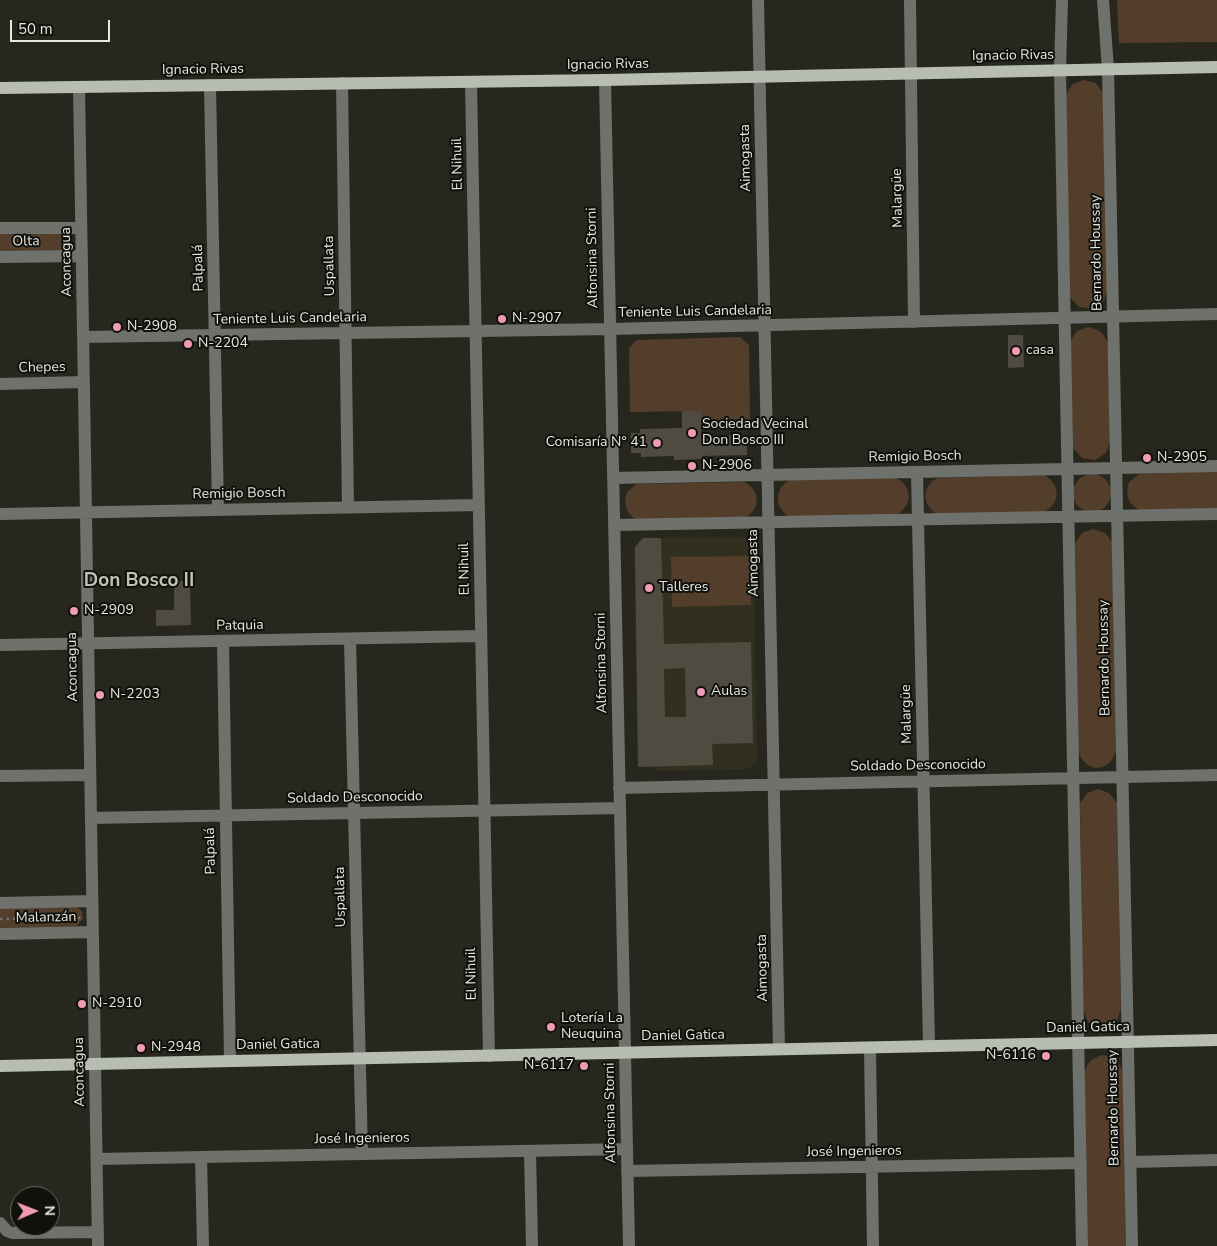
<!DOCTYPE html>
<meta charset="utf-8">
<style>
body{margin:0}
#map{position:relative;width:1217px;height:1246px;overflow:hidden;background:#28271d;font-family:"Nunito Sans",sans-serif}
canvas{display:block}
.north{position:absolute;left:10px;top:1186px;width:50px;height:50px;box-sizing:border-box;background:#10100c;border:1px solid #666661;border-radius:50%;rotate:89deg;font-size:14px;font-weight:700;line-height:20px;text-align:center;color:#e7e7e0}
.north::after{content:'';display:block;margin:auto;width:18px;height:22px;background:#f09ab6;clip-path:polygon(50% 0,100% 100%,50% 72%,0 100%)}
.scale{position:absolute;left:10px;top:20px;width:100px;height:22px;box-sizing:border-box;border:2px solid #e7e7e0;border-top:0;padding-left:6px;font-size:15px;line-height:18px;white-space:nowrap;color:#e7e7e0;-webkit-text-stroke:4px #10100c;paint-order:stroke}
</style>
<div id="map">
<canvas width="1217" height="1246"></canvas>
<div class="north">N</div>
<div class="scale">50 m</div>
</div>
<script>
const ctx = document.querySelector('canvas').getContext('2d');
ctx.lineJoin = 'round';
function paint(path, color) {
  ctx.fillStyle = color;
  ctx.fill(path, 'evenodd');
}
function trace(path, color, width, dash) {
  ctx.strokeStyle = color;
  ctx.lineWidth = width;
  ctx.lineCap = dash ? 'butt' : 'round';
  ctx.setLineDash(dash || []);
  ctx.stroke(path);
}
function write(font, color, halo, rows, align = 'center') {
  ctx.font = font + ' "Nunito Sans",sans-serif';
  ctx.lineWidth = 4;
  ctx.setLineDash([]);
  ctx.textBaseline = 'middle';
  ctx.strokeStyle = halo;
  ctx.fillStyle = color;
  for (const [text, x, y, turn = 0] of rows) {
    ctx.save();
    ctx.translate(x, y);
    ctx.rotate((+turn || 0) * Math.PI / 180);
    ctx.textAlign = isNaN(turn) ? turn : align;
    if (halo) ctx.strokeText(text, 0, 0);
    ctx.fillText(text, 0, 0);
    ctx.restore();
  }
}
const built = new Path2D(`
 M643 538H745L753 546 757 761 749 769 657 771V766L638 767 634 547Z`);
const green = new Path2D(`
 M1117 0H1217V42L1119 43Z
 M1084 80 1096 83 1103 93 1107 290 1103 303 1092 309 1079 307 1070 297 1066 94 1073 84Z
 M0 233 68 234 71 243 66 251 0 253Z
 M1088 327C1100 329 1106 335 1108 346L1110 441 1106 453 1095 460 1082 458 1073 448 1070 341 1077 331Z
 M740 337 749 345 750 425 701 426 700 411 630 412 629 348 637 340Z
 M1217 471V510H1139C1128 504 1125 495 1129 482L1139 474Z
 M1073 493a19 19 0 1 1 38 0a19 19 0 1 1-38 0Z
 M1044 475C1061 484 1061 503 1044 512L937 514C922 505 921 487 937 478Z
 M896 478C913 486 913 506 896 515L790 517C774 508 774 490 789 480Z
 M744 482C761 490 761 509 744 519L637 520C626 514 623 505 627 492L637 484Z
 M1093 529 1105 533 1112 542 1116 749C1112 774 1083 774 1078 749L1075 543 1082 533Z
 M750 556 751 605 672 607 671 557Z
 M1098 789 1109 793 1117 803 1121 1009 1117 1021C1107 1030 1098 1030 1088 1022L1083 1009 1080 803 1087 793Z
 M77 907 82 911 83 918 77 926 0 928V908Z
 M1103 1055C1115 1057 1121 1063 1123 1075L1126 1246H1088L1084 1075C1086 1064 1092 1057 1103 1055Z`);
const building = new Path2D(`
 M1008 335H1023L1024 367 1008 368Z
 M682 411H701V439H729V435H747V455L702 456V459L674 460V456L641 457V453H631V433H640V429L682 428Z
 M643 538H661L664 644 751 642 753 743 712 744 713 765 638 767 635 547ZM685 668 686 717H665L664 669Z
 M174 581H190L191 625 156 626V610H174Z`);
const path = new Path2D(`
 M0 919 81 918`);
const minor = new Path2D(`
 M758 0 779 1049
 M910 0 914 322
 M1062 0 1060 70 1082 1246
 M1103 0 1108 69 1132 1246
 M605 80 629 1246
 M471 82 489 1056
 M342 83 348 507
 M210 85 218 510
 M79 87 98 1246
 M0 228H81
 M0 257 82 256
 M83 337 610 329 1217 314
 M0 384 84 382
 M917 472 929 1046
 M613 478 1217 466
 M0 514 479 505
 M614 525 1217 514
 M350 639 362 1154
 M223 641 230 1061
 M0 645 481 636
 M0 776 90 775
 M619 788 1217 775
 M91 818 620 808
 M0 903 92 901
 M0 934 93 932
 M870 1048 873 1246
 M530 1151 532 1246
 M201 1157 203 1246
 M97 1159 627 1149
 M1130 1162 1217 1160
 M627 1171 1081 1163
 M0 1223 7 1231 12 1233 98 1232`);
const major = new Path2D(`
 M0 88 605 80 1217 67
 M0 1066 1217 1040`);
const markers = [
 [502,319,5,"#f09ab6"],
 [117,327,5,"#f09ab6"],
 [188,344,5,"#f09ab6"],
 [1016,351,5,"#f09ab6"],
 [692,433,5,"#f09ab6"],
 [657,443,5,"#f09ab6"],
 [1147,458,5,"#f09ab6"],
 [692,466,5,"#f09ab6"],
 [649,588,5,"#f09ab6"],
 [74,611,5,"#f09ab6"],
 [701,692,5,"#f09ab6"],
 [100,695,5,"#f09ab6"],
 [82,1004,5,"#f09ab6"],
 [551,1027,5,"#f09ab6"],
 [141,1048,5,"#f09ab6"],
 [1046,1056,5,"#f09ab6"],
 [584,1066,5,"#f09ab6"]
];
const streetNames = [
 ["Ignacio Rivas",1013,56,-1],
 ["Ignacio Rivas",608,65,-1],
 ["Ignacio Rivas",203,70,-1],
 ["Aimogasta",746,158,-91],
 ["El Nihuil",458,164,-91],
 ["Malargüe",898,198,-91],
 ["Olta",26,242,-1],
 ["Bernardo Houssay",1097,253,-91],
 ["Alfonsina Storni",593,258,-91],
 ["Aconcagua",67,262,-91],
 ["Uspallata",330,266,-91],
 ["Palpalá",199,268,-91],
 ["Teniente Luis Candelaria",695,312,-1],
 ["Teniente Luis Candelaria",290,319,-1],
 ["Chepes",42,368,-1],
 ["Remigio Bosch",915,457,-1],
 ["Remigio Bosch",239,494,-1],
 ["Aimogasta",754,563,-91],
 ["El Nihuil",465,569,-91],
 ["Patquia",240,626,-1],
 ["Bernardo Houssay",1105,658,-91],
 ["Alfonsina Storni",602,663,-91],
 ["Aconcagua",73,667,-91],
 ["Malargüe",907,714,-91],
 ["Soldado Desconocido",918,766,-1],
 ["Soldado Desconocido",355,798,-1],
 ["Palpalá",211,851,-91],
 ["Uspallata",341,897,-91],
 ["Malanzán",46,918,-1],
 ["Aimogasta",763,968,-91],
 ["El Nihuil",472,974,-91],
 ["Daniel Gatica",1088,1028,-1],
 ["Daniel Gatica",683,1036,-1],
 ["Daniel Gatica",278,1045,-1],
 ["Aconcagua",80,1072,-91],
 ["Bernardo Houssay",1114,1108,-91],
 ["Alfonsina Storni",611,1113,-91],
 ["José Ingenieros",362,1139,-1],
 ["José Ingenieros",854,1152,-1]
];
const poiNames = [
 ["N-2907",512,319],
 ["N-2908",127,327],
 ["N-2204",198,344],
 ["casa",1026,351],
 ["Sociedad Vecinal",702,425],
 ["Don Bosco III",702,441],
 ["Comisaría N° 41",647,443,"right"],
 ["N-2905",1157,458],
 ["N-2906",702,466],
 ["Talleres",659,588],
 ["N-2909",84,611],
 ["Aulas",711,692],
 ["N-2203",110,695],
 ["N-2910",92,1004],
 ["Lotería La",561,1019],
 ["Neuquina",561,1035],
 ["N-2948",151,1048],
 ["N-6116",1036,1056,"right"],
 ["N-6117",574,1066,"right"]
];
const districtNames = [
 ["Don Bosco II",139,581]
];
paint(built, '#31301f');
paint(green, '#533e2b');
paint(building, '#504b40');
trace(path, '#74746b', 2.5, [2.5, 4]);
trace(minor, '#6f716c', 12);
trace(major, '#b8bdb2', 12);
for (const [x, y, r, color] of markers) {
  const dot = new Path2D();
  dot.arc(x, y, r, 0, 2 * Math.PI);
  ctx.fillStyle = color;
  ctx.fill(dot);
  trace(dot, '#10100c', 2);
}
write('14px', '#e7e7e0', '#10100c', streetNames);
write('14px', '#e7e7e0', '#10100c', poiNames, 'left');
write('bold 19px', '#c1c1b4', '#10100c', districtNames);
</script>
